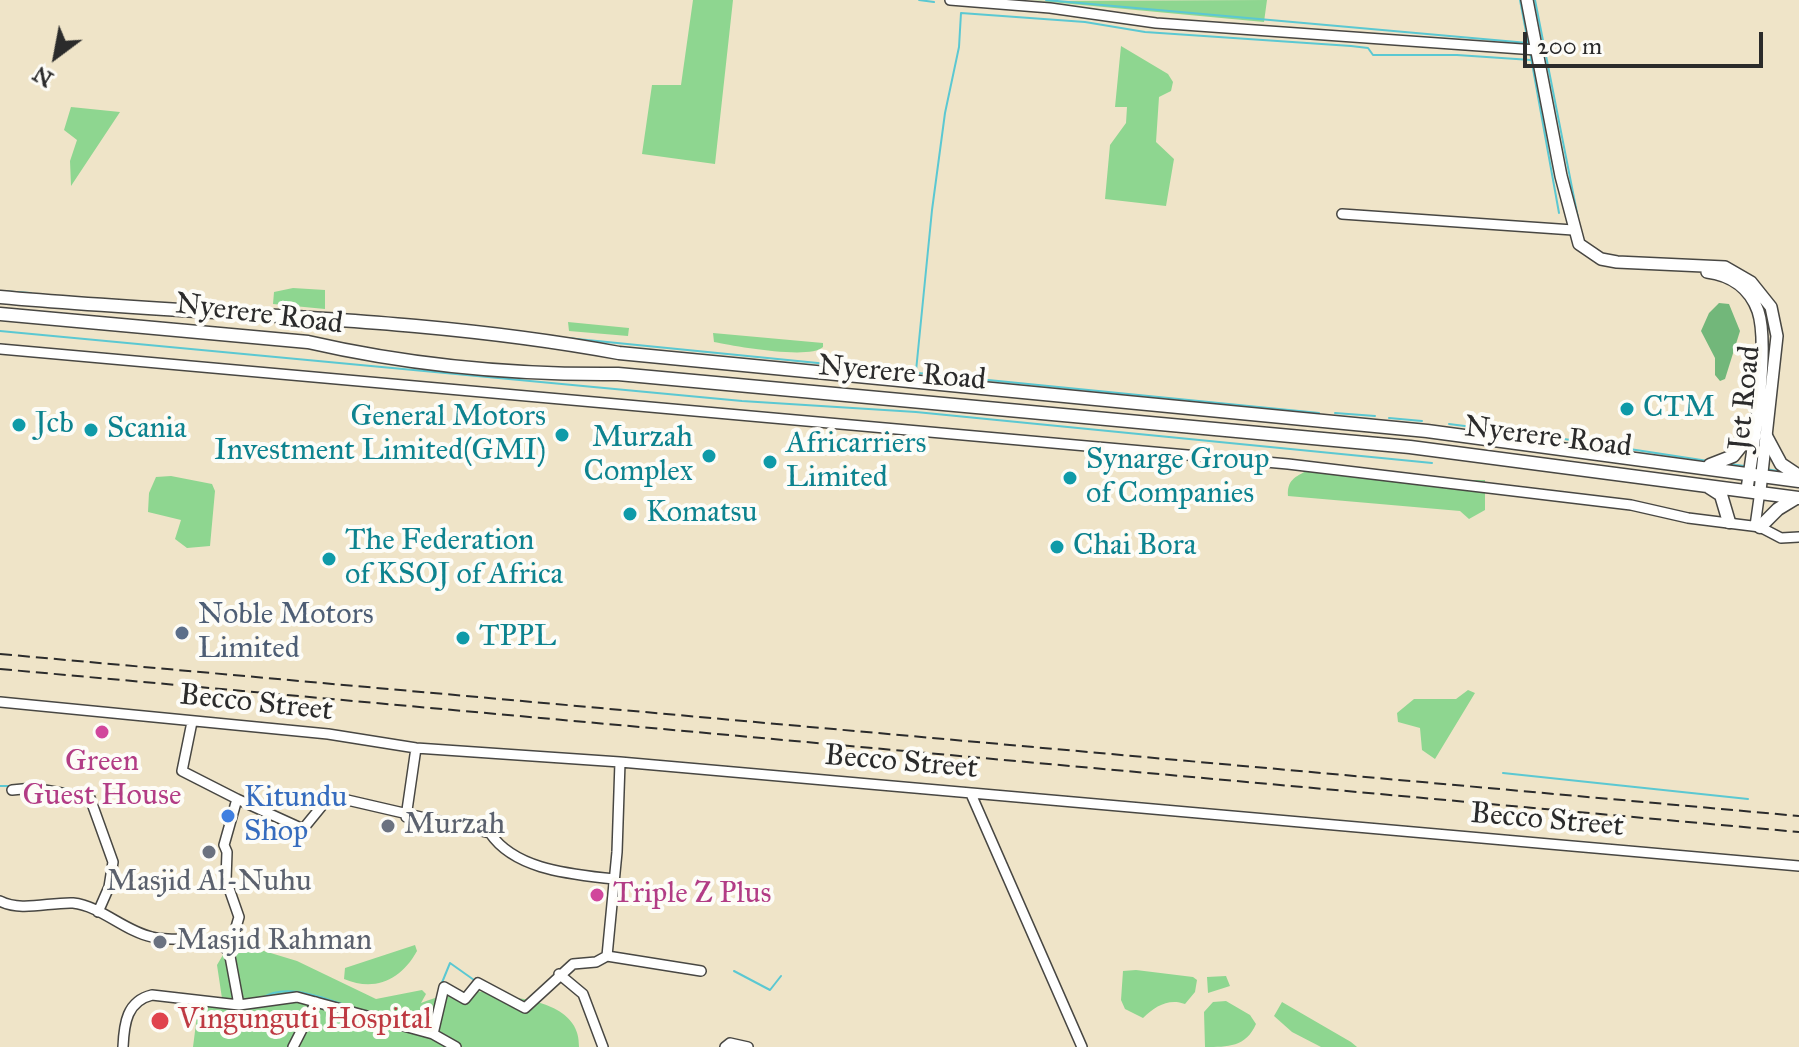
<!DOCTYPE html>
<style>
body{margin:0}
#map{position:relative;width:1799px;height:1047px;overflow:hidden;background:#efe4c8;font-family:"IM FELL Great Primer",serif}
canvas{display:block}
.north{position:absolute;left:16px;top:16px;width:80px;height:80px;-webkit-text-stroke:6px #fdfcf7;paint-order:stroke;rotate:212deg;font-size:22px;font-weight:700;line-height:32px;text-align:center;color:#2b2b2b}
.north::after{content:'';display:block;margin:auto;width:28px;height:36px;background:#2b2b2b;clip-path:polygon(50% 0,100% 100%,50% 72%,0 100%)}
.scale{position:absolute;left:1523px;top:32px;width:240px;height:36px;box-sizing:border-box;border:4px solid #2b2b2b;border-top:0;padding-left:10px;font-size:24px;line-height:28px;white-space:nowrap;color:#2b2b2b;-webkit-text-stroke:6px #fdfcf7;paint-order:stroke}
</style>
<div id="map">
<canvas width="1799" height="1047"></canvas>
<div class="north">N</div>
<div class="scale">200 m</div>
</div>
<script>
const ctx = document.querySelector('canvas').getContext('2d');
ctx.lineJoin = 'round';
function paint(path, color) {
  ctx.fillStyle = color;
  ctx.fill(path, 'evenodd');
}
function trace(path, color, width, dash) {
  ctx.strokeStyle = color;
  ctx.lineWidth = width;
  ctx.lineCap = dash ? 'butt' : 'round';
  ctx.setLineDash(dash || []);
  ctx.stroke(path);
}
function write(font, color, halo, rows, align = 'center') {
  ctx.font = font + ' "IM FELL Great Primer",serif';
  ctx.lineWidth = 8;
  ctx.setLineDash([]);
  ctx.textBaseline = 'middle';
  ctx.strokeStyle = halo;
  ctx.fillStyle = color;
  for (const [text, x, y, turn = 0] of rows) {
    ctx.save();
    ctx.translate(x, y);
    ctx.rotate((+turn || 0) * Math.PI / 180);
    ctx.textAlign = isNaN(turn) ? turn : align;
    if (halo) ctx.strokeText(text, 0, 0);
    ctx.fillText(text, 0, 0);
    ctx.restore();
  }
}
const green = new Path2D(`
 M693 0H733L715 164 642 154 652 85H681Z
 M1029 0 1047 1 1267 0 1264 22Z
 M1121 46 1168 74 1173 82 1171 91 1159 97 1156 142 1174 159 1166 206 1105 199 1110 145 1126 123 1127 107H1115Z
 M71 107 120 112 71 186 70 161 77 140 64 130Z
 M293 288 325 290V309L273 304 274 292Z
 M568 322 629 328 628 336 569 331Z
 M713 333 823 343V347C810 360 734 346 714 342Z
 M1308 470 1456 486 1468 480H1485V510L1469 519 1460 511 1288 496C1287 480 1295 477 1308 470Z
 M171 476 212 484 215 491 210 546 187 548 175 539 181 520 148 512 149 493 156 477Z
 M1468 690 1475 693 1435 759 1422 750 1420 728 1398 722 1397 713 1414 699H1456Z
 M241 944 297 961 376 999 422 990 426 994 421 1003C437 997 452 992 470 991 483 990 494 996 506 997 536 999 581 1009 579 1047H193L199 1000 223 1005 217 965 227 948Z
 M415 945 417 951C401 980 375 992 344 979L345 968Z
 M1136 970 1193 977 1197 980 1195 992 1185 1004C1169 998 1155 1006 1143 1018L1125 1009 1121 1000 1123 971Z
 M1226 976 1230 986 1208 993 1207 977Z
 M1226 1001 1250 1015 1256 1024C1246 1047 1228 1047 1205 1047L1204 1012 1213 1002Z
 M1282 1002 1351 1042 1357 1047H1321L1292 1032 1274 1016Z`);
const forest = new Path2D(`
 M1719 303 1729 304 1740 331 1725 379 1720 381 1715 375V358L1701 331 1709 313Z`);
const stream = new Path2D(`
 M919 0 934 2
 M1046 0 1528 43
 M1520 0 1528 42
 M1535 0 1578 218
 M1530 52 1559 213
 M0 291 31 293
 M0 331 742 401 916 412 1432 463
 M567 338 1319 413
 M916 371 932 210 945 113 959 47 961 13 1085 22 1145 32 1351 46 1368 48 1373 55H1457L1531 60
 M1335 413 1375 416
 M1389 418 1422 421
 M1449 424 1535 435
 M1551 437 1708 461
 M1730 464 1744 466
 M1766 469 1783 472
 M1503 773 1748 799
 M0 786H11
 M61 788 87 792
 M226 952 227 965
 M734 971 770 990 781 976
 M441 985 450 963 474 980
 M262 998C286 982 323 998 348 1006
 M381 1015 402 1021`);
const minor = new Path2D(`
 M950 0 1050 8 1156 23 1536 50
 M1342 214 1573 230
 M0 349 1288 464 1631 505 1688 518 1760 527 1781 538 1799 537
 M1755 526 1760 491
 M0 702 328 734 416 748 620 762 1799 866
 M192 722 182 771 237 799 224 845 227 852 226 880 239 917 229 951 239 1005
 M12 790 33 788 90 798 113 862 109 887 98 912
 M971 794 1082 1047
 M237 799 303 829 330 796 490 833C515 870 571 874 613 879
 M406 817 416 748
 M0 901C21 912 49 902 73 903 101 906 124 931 152 937 176 943 209 933 229 951
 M607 956 617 852 620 762
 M607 956 701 971
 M559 974 583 994 603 1047
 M433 1034 444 987 465 999 478 983 525 1008 573 964 596 962 607 956
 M123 1047C124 1023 127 1001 152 995L239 1005 297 997 433 1034 456 1047
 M293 1047 316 1002
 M725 1047 730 1043 748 1047`);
const major = new Path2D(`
 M1527 0 1561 176 1579 244 1601 259 1617 262 1725 267 1751 282 1771 307 1777 336 1760 491
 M1707 272C1731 275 1750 288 1758 311 1770 347 1753 449 1747 489`);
const highway = new Path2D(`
 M0 297C206 316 415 315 619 353L1427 431 1799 481
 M0 314 308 342C408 365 516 375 618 374L1410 447 1799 498
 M1766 436 1781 464 1799 476
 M1710 465 1733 456 1753 431
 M1707 486 1721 495 1729 522
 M1760 527 1778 509 1796 498`);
const rail = new Path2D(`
 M0 654 1799 816
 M0 669 1799 832`);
const markers = [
 [1627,409,8,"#0f9aa8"],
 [19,425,8,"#0f9aa8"],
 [91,430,8,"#0f9aa8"],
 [562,435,8,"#0f9aa8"],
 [709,456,8,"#0f9aa8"],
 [770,462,8,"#0f9aa8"],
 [1070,478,8,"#0f9aa8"],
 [630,514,8,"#0f9aa8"],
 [1057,547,8,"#0f9aa8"],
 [329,559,8,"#0f9aa8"],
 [182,633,8,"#5c6f8a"],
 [463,638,8,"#0f9aa8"],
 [102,732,8,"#d1479c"],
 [228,816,8,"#3f7fe0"],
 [388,826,8,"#6b7280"],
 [209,852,8,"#6b7280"],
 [597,895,8,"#d1479c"],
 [160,942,8,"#6b7280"],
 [160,1021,10,"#e0444e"]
];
const streetNames = [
 ["Nyerere Road",259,315,7],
 ["Nyerere Road",902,374,5],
 ["Jet Road",1746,398,-84],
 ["Nyerere Road",1548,438,7],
 ["Becco Street",256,704,6],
 ["Becco Street",901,763,5],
 ["Becco Street",1547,821,5]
];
const cultureNames = [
 ["CTM",1643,409],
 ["General Motors",546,418,"right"],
 ["Investment Limited(GMI)",546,452,"right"],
 ["Jcb",35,425],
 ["Scania",107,430],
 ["Murzah",693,439,"right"],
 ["Complex",693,473,"right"],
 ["Africarriers",786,445],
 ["Limited",786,479],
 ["Synarge Group",1086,461],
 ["of Companies",1086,495],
 ["Komatsu",646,514],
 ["The Federation",345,542],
 ["of KSOJ of Africa",345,576],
 ["Chai Bora",1073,547],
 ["TPPL",479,638]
];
const serviceNames = [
 ["Noble Motors",198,616],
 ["Limited",198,650]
];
const hotelNames = [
 ["Green",102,763],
 ["Guest House",102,797],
 ["Triple Z Plus",613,895,"left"]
];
const shopNames = [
 ["Kitundu",244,799],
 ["Shop",244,833]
];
const worshipNames = [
 ["Murzah",404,826],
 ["Masjid Al-Nuhu",209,883,"center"],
 ["Masjid Rahman",176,942]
];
const healthNames = [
 ["Vingunguti Hospital",178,1021]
];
paint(green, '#8ed690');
paint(forest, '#72b77a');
trace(stream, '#5bc8d2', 2);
trace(minor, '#484743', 12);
trace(major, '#484743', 14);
trace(highway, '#484743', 15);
trace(minor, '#fff', 9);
trace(major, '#fff', 11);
trace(highway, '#fff', 12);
trace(rail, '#2b2b2b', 2, [12, 6]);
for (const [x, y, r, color] of markers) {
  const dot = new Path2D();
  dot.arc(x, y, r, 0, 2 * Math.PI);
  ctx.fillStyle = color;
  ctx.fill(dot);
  trace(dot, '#fdfcf7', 3);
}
write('30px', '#2b2b2b', '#fdfcf7', streetNames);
write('30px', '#0d838f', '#fdfcf7', cultureNames, 'left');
write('30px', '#4e5e75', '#fdfcf7', serviceNames, 'left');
write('30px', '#b23c85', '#fdfcf7', hotelNames);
write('30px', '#366cbe', '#fdfcf7', shopNames, 'left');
write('30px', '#5b616d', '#fdfcf7', worshipNames, 'left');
write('30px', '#be3a42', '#fdfcf7', healthNames, 'left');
</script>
